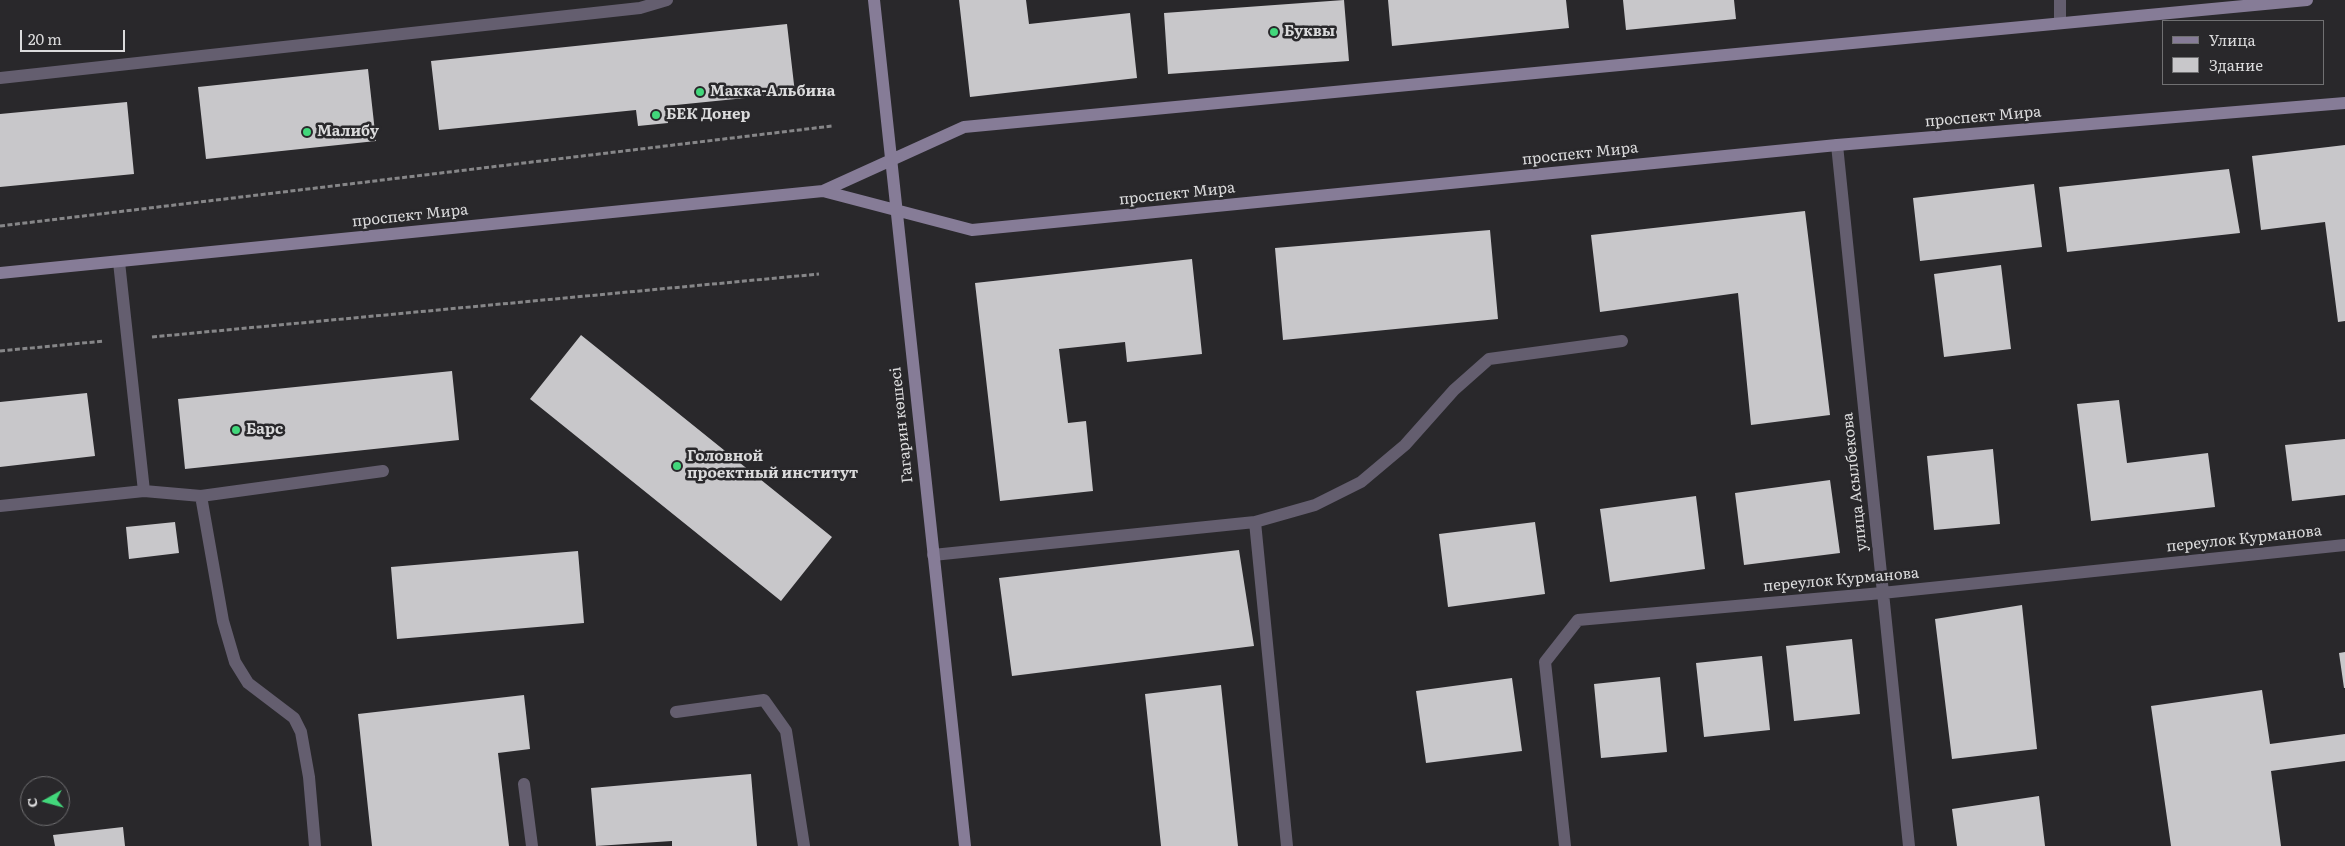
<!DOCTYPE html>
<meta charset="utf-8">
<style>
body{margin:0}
#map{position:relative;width:2345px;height:846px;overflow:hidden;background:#29282b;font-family:Literata,serif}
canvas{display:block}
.legend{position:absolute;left:2162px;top:20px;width:162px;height:65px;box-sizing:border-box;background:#29282b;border:1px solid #707072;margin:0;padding:6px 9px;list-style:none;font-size:15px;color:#dbdbdc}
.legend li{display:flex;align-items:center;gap:10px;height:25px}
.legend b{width:25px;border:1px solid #707072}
.north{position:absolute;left:20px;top:776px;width:50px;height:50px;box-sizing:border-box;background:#29282b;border:1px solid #707072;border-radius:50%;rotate:263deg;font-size:14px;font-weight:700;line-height:20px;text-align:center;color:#dbdbdc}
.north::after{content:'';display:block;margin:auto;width:18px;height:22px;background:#42d77b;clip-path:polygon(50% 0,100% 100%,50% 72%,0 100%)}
.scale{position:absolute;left:20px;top:30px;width:105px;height:22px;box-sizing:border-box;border:2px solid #dbdbdc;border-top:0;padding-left:6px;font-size:15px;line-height:18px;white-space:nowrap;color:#dbdbdc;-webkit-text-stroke:4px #29282b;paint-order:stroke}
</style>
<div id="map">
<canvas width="2345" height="846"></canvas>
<ul class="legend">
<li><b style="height:6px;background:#867c97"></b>Улица</li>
<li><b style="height:14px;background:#c8c7ca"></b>Здание</li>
</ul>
<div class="north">С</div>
<div class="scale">20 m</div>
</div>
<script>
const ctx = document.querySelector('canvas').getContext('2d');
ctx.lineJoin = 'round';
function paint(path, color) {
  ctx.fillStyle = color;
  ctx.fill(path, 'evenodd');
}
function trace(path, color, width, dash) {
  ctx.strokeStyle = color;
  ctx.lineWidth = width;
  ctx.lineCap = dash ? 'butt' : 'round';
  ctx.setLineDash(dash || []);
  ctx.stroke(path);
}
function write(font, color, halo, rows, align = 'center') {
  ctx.font = font + ' Literata,serif';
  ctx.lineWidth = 5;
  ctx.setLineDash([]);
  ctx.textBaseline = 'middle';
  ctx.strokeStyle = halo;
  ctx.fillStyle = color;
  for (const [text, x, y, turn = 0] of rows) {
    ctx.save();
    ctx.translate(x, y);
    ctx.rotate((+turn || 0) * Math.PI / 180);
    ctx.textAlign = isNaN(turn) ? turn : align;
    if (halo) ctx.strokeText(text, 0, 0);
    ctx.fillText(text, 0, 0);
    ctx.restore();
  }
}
const building = new Path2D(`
 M959 0H1026L1029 24 1130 13 1137 78 970 97Z
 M1344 0 1349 61 1168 74 1164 13Z
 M1388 0H1566L1569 28 1392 46Z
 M1623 0H1734L1736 19 1626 30Z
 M787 24 795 93 666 106 668 123 638 126 636 110 439 130 431 61Z
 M368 69 376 141 206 159 198 87Z
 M127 102 134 174 0 187V114Z
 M2345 145V321L2338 322 2325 222 2261 230 2252 156Z
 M2229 169 2240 233 2067 252 2059 187Z
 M2034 184 2042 247 1920 261 1913 198Z
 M1805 211 1830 415 1751 425 1738 293 1600 312 1591 235Z
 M1490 230 1498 319 1283 340 1275 248Z
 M1192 259 1202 354 1127 362 1125 342 1059 349 1068 423 1086 421 1093 491 1000 501 975 283Z
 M2001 265 2011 349 1944 357 1934 274Z
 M581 335 832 537 781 601 530 399Z
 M452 371 459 440 185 469 178 399Z
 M87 393 95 456 0 467V402Z
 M2119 400 2127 463 2208 453 2215 507 2091 521 2077 404Z
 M2345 439V495L2292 501 2285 445Z
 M1993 449 2000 524 1934 530 1927 456Z
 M1830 480 1840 553 1744 565 1735 493Z
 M1696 496 1705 569 1610 582 1600 509Z
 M175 522 179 553 129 559 126 527Z
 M1535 522 1545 594 1448 607 1439 534Z
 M1239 550 1254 646 1012 676 999 578Z
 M578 551 584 623 397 639 391 567Z
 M2022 605 2037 749 1952 759 1935 619Z
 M1852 639 1860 714 1794 721 1786 646Z
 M2345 652V688H2344L2339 653Z
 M1762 656 1770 730 1704 737 1696 663Z
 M1660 677 1667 752 1601 758 1594 684Z
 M1512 678 1522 751 1426 763 1416 691Z
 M1221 685 1238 846H1161L1145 694Z
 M2262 690 2270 744 2345 734V761L2271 771 2281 846H2171L2151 706Z
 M524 695 530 749 498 753 509 846H372L358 714Z
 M751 774 757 846H672V841L596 846 591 788Z
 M2039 796 2045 846H1957L1952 809Z
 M123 827 125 846H55L53 835Z`);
const path = new Path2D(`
 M0 226 832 126
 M152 337 819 274
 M0 351 104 341`);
const lane = new Path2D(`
 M2060 0V23
 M0 78 640 8 667 0
 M144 491 201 496 383 471
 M201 496 223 621 235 662 248 683 294 718 301 732 309 777 315 846
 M0 506 144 491 119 262
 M1255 522 1287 846
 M933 555 1255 522 1315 505 1361 482 1405 445 1454 390 1489 359 1622 341
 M676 712 764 700 786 731 804 846
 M524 784 532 846`);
const street = new Path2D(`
 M1837 145 1909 846
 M1565 846 1545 662 1578 620 1882 593 2345 545`);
const secondary = new Path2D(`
 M874 0 965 846
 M823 191 972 230 1837 145 2345 103
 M0 273 823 191 964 127 2307 0`);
const markers = [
 [1274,32,5,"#42d77b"],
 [700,92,5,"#42d77b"],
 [656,115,5,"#42d77b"],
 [307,132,5,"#42d77b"],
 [236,430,5,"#42d77b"],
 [677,466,5,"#42d77b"]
];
const poiNames = [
 ["Буквы",1284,32],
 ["Макка-Альбина",710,92],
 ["БЕК Донер",666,115],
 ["Малибу",317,132],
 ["Барс",246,430],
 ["Головной",687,457],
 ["проектный институт",687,474]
];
const streetNames = [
 ["проспект Мира",1983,117,-5],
 ["проспект Мира",1580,154,-6],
 ["проспект Мира",1177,194,-6],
 ["проспект Мира",410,216,-6],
 ["Гагарин көшесі",902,425,-96],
 ["улица Асылбекова",1855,482,-96],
 ["переулок Курманова",2244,539,-6],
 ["переулок Курманова",1841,580,-5]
];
paint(building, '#c8c7ca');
trace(path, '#868688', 3, [5, 2.5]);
trace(lane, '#645e6f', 12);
trace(street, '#645e6f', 12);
trace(secondary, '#867c97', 12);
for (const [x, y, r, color] of markers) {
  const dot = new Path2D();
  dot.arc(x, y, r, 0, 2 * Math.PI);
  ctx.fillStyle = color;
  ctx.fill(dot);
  trace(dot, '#29282b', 2);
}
write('bold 15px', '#dbdbdc', '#29282b', poiNames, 'left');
write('15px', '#dbdbdc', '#29282b', streetNames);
</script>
